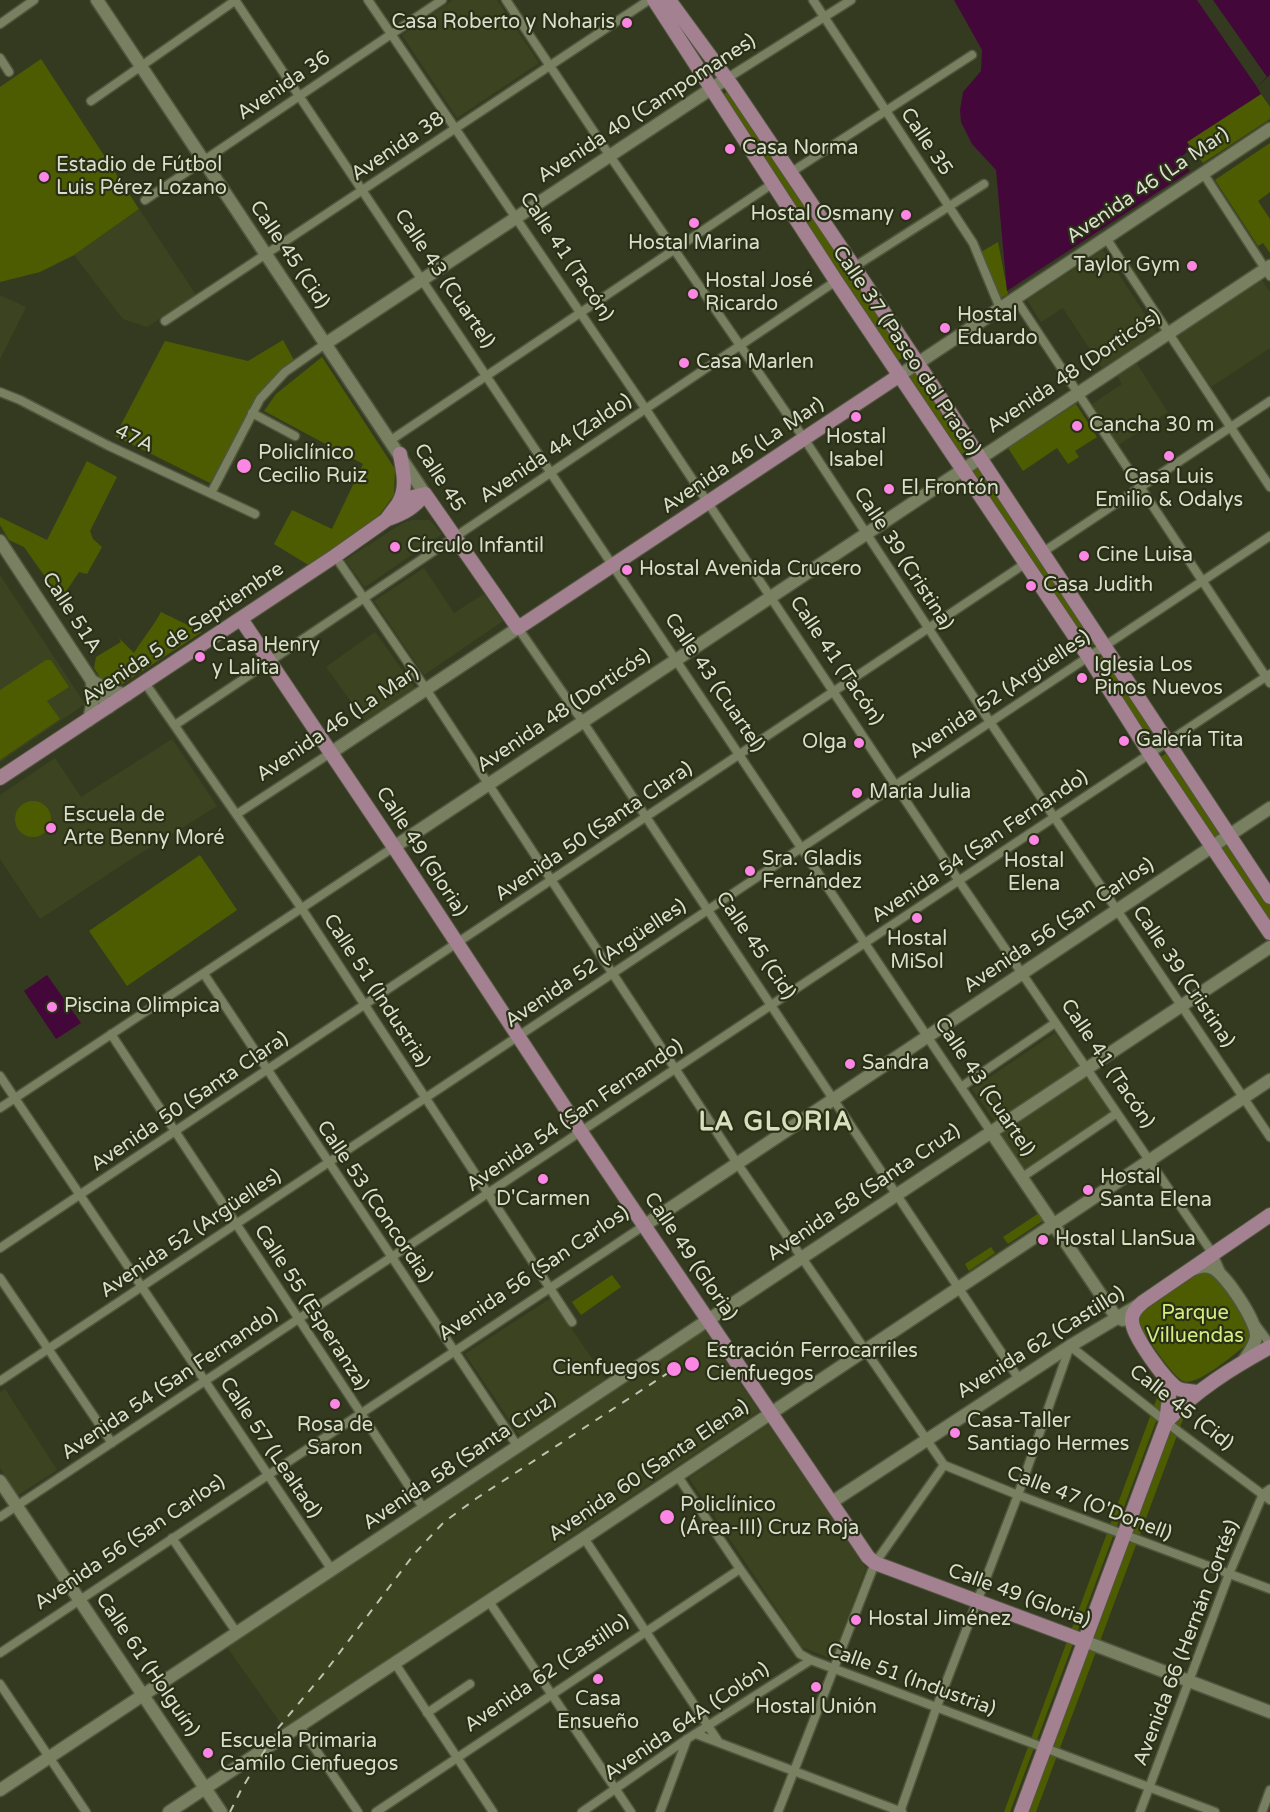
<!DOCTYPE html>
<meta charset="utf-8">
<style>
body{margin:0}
canvas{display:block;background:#343a1f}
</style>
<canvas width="1270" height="1812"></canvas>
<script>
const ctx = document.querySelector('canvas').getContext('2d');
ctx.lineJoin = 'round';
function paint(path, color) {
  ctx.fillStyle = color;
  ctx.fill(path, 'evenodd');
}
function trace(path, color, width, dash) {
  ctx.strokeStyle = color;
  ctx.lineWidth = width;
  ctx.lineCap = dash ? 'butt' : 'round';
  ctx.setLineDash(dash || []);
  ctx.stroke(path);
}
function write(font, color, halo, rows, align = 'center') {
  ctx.font = font + ' "Varela Round",sans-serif';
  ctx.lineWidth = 4.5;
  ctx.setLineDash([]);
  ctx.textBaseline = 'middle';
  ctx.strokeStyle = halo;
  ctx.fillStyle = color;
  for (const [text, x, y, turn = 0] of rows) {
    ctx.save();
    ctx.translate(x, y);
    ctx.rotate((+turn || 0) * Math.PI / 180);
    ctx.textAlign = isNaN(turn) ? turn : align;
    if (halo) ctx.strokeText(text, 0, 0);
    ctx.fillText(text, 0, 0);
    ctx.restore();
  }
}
const built = new Path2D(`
 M453 0H497L539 63 457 118 402 35Z
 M139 209 196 295 147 327 123 319 74 255Z
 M1103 250 1157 333 1102 368 1063 308 1041 322 1027 300Z
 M1262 280 1270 292V348L1211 387 1177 335Z
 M0 295 26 307 0 359Z
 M1135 361 1168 412 1117 446 1092 404 1122 384 1116 374Z
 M411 520H430L442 534 365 587 345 560 403 523Z
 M424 568 454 613 484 594 503 621 424 675 374 601Z
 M0 575 85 704 0 762Z
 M375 632 416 689 366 722 326 667Z
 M172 739 217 806 125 863 40 919 0 859V795L55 758 81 797Z
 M1055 1033 1080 1069 997 1125 972 1089Z
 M1086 1075 1110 1112 1025 1169 1000 1133Z
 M551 1298 609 1384 522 1439 465 1354Z
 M704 1329 759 1411 284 1728 227 1647Z
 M5 1389 57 1470 18 1495 0 1468V1392Z
 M769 1424 866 1568 832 1659 802 1647 689 1478Z`);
const green = new Path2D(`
 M41 59 139 209 74 255 40 272 0 282V87Z
 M730 90 907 355 895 362 719 97Z
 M1261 94 1270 107V119L1203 163 1187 142Z
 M1270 143V192L1258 201 1270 219V253L1263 243 1258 246 1215 180Z
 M998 242 1008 294 1001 298 981 252Z
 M283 340 295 362 259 393 210 483 115 436 165 341 248 361Z
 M322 357 395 469 394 495 375 521 310 566 274 544 292 510 332 529 363 464 264 411 276 394Z
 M918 372 970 449 958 457 906 379Z
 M1076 404 1097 437 1075 451 1079 457 1068 464 1057 448 1023 471 1008 448Z
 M87 461 117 477 90 531 93 539 102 547 87 574 79 572 61 599 24 547 9 540 0 525V517L47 540Z
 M981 466 1097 642 1087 649 970 474Z
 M161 612 202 632 118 687 101 679 94 668 96 657 121 642 119 638 134 653C143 638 153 627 161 612Z
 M1106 654 1159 736 1149 743 1095 661Z
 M46 660H51L69 687 47 701 60 719 0 760V690Z
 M1170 751 1270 903V926L1159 758Z
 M15 819a18 18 0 1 1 36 0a18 18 0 1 1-36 0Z
 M200 855 237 910 127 986 89 931Z
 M1039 1213 1044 1220 1008 1244 1003 1237Z
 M991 1247 995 1253 969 1271 965 1264Z
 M1206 1271 1215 1276 1249 1325C1252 1332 1251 1339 1246 1345 1234 1354 1197 1387 1183 1381 1173 1377 1150 1341 1142 1330 1138 1324 1137 1318 1140 1311L1195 1273Z
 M612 1275 621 1287 581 1315 572 1302Z
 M1161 1387 1164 1398 1158 1416 1010 1812H1004Z
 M1188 1406 1036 1812H1029L1170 1433 1182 1409Z`);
const water = new Path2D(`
 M954 0H1270V75L1257 87 1261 94 1187 142 1191 149 1181 157 1190 171 1007 291 996 170 972 144 961 122 960 110 963 92 981 71 982 50Z
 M47 975 81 1023 56 1039 24 991Z`);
const pier = new Path2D(`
 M1197 0H1213L1267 77 1257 87Z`);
const street = new Path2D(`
 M235 0 991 1132
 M368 0 645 408 959 881 1213 1254 1221 1272
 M506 0 610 156 805 440 990 722 1270 1137
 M813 0 973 243 1000 308
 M0 24 34 0
 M0 58 9 72
 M726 79 851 0
 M91 101 236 0
 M790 173 972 55
 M1203 173 1270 276
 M145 200 442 0
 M1106 238 1270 487
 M854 267 984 184
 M1015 298 1270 683
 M165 321 649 0
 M0 392 20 400 107 445 255 514
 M252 413 295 436
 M391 440 772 184
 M211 493 260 399 285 372 325 344
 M1043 552 1270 401
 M335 556 426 689 737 1163 944 1465 1018 1495 1270 1589
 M518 628 583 722 1019 1379
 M145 683 302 909 572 1322
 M175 725 836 281
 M237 814 332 752
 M204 974 518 1447
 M111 1034 424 1509
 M0 1076 332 1570
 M961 1087 1055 1023
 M0 1108 394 847
 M1021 1178 1117 1113
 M0 1248 1026 563
 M0 1278 112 1443
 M1256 1325 1270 1344
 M0 1381 1270 536
 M677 1475 740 1569 800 1654 811 1660 1215 1812
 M0 1517 1270 674
 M172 1538 237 1633
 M584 1538 718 1741
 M488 1600 631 1812
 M0 1653 645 1225
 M394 1662 493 1812
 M0 1684 86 1812
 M427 1713 470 1684
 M299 1725 358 1812
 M696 1734 902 1812
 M376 1812 740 1569
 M582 1812 687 1739 811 1660
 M660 1812 687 1739
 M778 1812 875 1563 944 1465
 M900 1812 937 1706 1018 1495 1070 1346 1179 1432 1270 1500
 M1140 1812 1229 1574 1263 1494 1270 1489
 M1262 1812 1270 1790`);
const secondary = new Path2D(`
 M97 0 425 494
 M325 344 726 79
 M900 375 1270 129
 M0 541 109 707
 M92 681 109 690 127 695
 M89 720 93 701 92 682
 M332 752 518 628
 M394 847 1270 266
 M991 1132 1116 1317 1123 1320
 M645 1225 1270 808
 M1194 1269C1200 1267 1205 1265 1212 1268 1225 1273 1258 1323 1256 1337 1255 1346 1248 1354 1243 1362
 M0 1481 221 1812
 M832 1502 1070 1346 1142 1303
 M1084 1641 1270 1712
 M0 1790 1270 947
 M169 1812 584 1538 1270 1080`);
const primary = new Path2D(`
 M654 0 836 281 1088 656 1150 754 1270 933
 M669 0 732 86 854 267 1270 897
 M425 494 518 628 900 375
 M398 504C408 488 403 471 400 454
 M388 519C404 513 414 508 425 494
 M241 619 394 847 581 1132 868 1557 875 1563 1084 1641
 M0 778 335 556 386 520 398 504 405 499 425 494
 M1197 1392C1192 1391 1184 1391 1179 1389 1167 1384 1132 1335 1132 1321 1131 1313 1137 1307 1143 1302L1270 1215
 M1166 1422C1196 1390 1232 1368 1270 1347
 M1021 1812 1166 1422 1169 1398 1168 1381`);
const rail = new Path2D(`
 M230 1812 241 1790 279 1727 325 1672 415 1553 444 1522 477 1498 674 1369`);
const markers = [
 [627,23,6,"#fc86e4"],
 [730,149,6,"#fc86e4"],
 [44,177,6,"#fc86e4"],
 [906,215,6,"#fc86e4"],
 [694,223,6,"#fc86e4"],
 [1192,266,6,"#fc86e4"],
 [693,294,6,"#fc86e4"],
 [945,328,6,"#fc86e4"],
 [684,363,6,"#fc86e4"],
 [856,417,6,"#fc86e4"],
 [1077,426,6,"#fc86e4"],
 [1169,456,6,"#fc86e4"],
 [244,466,8,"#fc86e4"],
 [889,489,6,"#fc86e4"],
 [395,547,6,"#fc86e4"],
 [1084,556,6,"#fc86e4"],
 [627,570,6,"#fc86e4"],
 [1031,586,6,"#fc86e4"],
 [200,657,6,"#fc86e4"],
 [1082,678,6,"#fc86e4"],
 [1124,741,6,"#fc86e4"],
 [859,743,6,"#fc86e4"],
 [857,793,6,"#fc86e4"],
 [51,828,6,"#fc86e4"],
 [1034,840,6,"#fc86e4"],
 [750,871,6,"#fc86e4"],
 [917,918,6,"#fc86e4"],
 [52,1007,6,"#fc86e4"],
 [850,1064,6,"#fc86e4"],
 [543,1179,6,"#fc86e4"],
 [1088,1190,6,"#fc86e4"],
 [1043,1240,6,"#fc86e4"],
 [692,1364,8,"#fc86e4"],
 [674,1369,8,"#fc86e4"],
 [335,1404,6,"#fc86e4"],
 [955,1433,6,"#fc86e4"],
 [667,1517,8,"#fc86e4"],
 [856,1620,6,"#fc86e4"],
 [598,1679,6,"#fc86e4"],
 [816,1687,6,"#fc86e4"],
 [208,1753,6,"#fc86e4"]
];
const poiNames = [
 ["Casa Roberto y Noharis",615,23,"right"],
 ["Casa Norma",742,149],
 ["Estadio de Fútbol",56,166],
 ["Luis Pérez Lozano",56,189],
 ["Hostal Osmany",894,215,"right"],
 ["Hostal Marina",694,244,"center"],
 ["Taylor Gym",1180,266,"right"],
 ["Hostal José",705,282],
 ["Ricardo",705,305],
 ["Hostal",957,316],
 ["Eduardo",957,339],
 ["Casa Marlen",696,363],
 ["Cancha 30 m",1089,426],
 ["Hostal",856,438,"center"],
 ["Isabel",856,461,"center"],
 ["Policlínico",258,454],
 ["Cecilio Ruiz",258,477],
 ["Casa Luis",1169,478,"center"],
 ["Emilio & Odalys",1169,501,"center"],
 ["El Frontón",901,489],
 ["Círculo Infantil",407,547],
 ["Cine Luisa",1096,556],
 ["Hostal Avenida Crucero",639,570],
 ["Casa Judith",1043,586],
 ["Casa Henry",212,646],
 ["y Lalita",212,669],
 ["Iglesia Los",1094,666],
 ["Pinos Nuevos",1094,689],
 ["Galería Tita",1136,741],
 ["Olga",847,743,"right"],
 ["Maria Julia",869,793],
 ["Escuela de",63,816],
 ["Arte Benny Moré",63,839],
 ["Sra. Gladis",762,860],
 ["Fernández",762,883],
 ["Hostal",1034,862,"center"],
 ["Elena",1034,885,"center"],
 ["Hostal",917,940,"center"],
 ["MiSol",917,963,"center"],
 ["Piscina Olimpica",64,1007],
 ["Sandra",862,1064],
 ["Hostal",1100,1178],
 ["Santa Elena",1100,1201],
 ["D'Carmen",543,1200,"center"],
 ["Hostal LlanSua",1055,1240],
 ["Estración Ferrocarriles",706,1352],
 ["Cienfuegos",706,1375],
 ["Cienfuegos",660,1369,"right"],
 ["Casa-Taller",967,1422],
 ["Santiago Hermes",967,1445],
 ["Rosa de",335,1426,"center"],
 ["Saron",335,1449,"center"],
 ["Policlínico",680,1506],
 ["(Área-III) Cruz Roja",680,1529],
 ["Hostal Jiménez",868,1620],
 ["Casa",598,1700,"center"],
 ["Ensueño",598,1723,"center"],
 ["Hostal Unión",816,1708,"center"],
 ["Escuela Primaria",220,1742],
 ["Camilo Cienfuegos",220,1765]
];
const streetNames = [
 ["Avenida 36",284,86,-34],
 ["Avenida 40 (Campomanes)",647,109,-33],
 ["Calle 35",926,142,56],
 ["Avenida 38",398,147,-34],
 ["Avenida 46 (La Mar)",1148,186,-34],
 ["Calle 45 (Cid)",289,255,56],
 ["Calle 41 (Tacón)",566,257,56],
 ["Calle 43 (Cuartel)",444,279,56],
 ["Calle 37 (Paseo del Prado)",906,351,56],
 ["Avenida 48 (Dorticós)",1074,372,-34],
 ["47A",134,439,25],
 ["Avenida 44 (Zaldo)",556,449,-34],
 ["Avenida 46 (La Mar)",743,456,-34],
 ["Calle 45",439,478,57],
 ["Calle 39 (Cristina)",903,559,57],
 ["Calle 51A",71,613,57],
 ["Avenida 5 de Septiembre",183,634,-34],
 ["Calle 41 (Tacón)",836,661,56],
 ["Calle 43 (Cuartel)",714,683,56],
 ["Avenida 52 (Argüelles)",1000,695,-34],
 ["Avenida 48 (Dorticós)",564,711,-34],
 ["Avenida 46 (La Mar)",338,724,-34],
 ["Avenida 50 (Santa Clara)",594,832,-34],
 ["Avenida 54 (San Fernando)",980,847,-34],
 ["Calle 49 (Gloria)",421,852,57],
 ["Avenida 56 (San Carlos)",1059,926,-34],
 ["Calle 45 (Cid)",755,946,56],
 ["Avenida 52 (Argüelles)",596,964,-34],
 ["Calle 39 (Cristina)",1183,977,56],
 ["Calle 51 (Industria)",376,991,57],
 ["Calle 41 (Tacón)",1107,1064,56],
 ["Calle 43 (Cuartel)",984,1087,56],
 ["Avenida 50 (Santa Clara)",190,1102,-34],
 ["Avenida 54 (San Fernando)",575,1116,-34],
 ["Avenida 58 (Santa Cruz)",864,1193,-34],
 ["Calle 53 (Concordia)",374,1202,56],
 ["Avenida 52 (Argüelles)",191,1234,-34],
 ["Calle 49 (Gloria)",690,1257,56],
 ["Avenida 56 (San Carlos)",534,1274,-34],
 ["Calle 55 (Esperanza)",311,1308,57],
 ["Avenida 62 (Castillo)",1041,1343,-32],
 ["Avenida 54 (San Fernando)",170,1384,-34],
 ["Calle 45 (Cid)",1181,1408,38],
 ["Calle 57 (Lealtad)",270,1448,56],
 ["Avenida 58 (Santa Cruz)",460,1462,-34],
 ["Avenida 60 (Santa Elena)",649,1471,-34],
 ["Calle 47 (O'Donell)",1089,1504,21],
 ["Avenida 56 (San Carlos)",130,1543,-34],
 ["Calle 49 (Gloria)",1019,1596,20],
 ["Avenida 66 (Hernán Cortés)",1187,1643,-69],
 ["Calle 61 (Holguín)",147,1665,56],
 ["Avenida 62 (Castillo)",547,1674,-34],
 ["Calle 51 (Industria)",911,1680,20],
 ["Avenida 64A (Colón)",687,1722,-34]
];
const parkNames = [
 ["Parque",1195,1314],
 ["Villuendas",1195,1337]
];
const districtNames = [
 ["LA GLORIA",776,1123]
];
paint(built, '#3b4320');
paint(green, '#4d5c00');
paint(water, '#43073a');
paint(pier, '#343a1f');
trace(street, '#50563e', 11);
trace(secondary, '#50563e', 15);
trace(primary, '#50563e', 16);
trace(street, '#788061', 8);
trace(secondary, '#788061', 12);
trace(primary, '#a38191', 14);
trace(rail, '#bdc3b0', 2, [8, 8]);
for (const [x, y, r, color] of markers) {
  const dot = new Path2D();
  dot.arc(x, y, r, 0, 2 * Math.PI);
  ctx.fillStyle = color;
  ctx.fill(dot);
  trace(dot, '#2a3015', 2);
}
write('20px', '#d9decd', '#2a3015', poiNames, 'left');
write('20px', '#d9decd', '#2a3015', streetNames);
write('20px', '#d3ed80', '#2a3015', parkNames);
ctx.letterSpacing = '1.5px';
write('bold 26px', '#d7e1bf', '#2a3015', districtNames);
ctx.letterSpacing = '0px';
</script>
